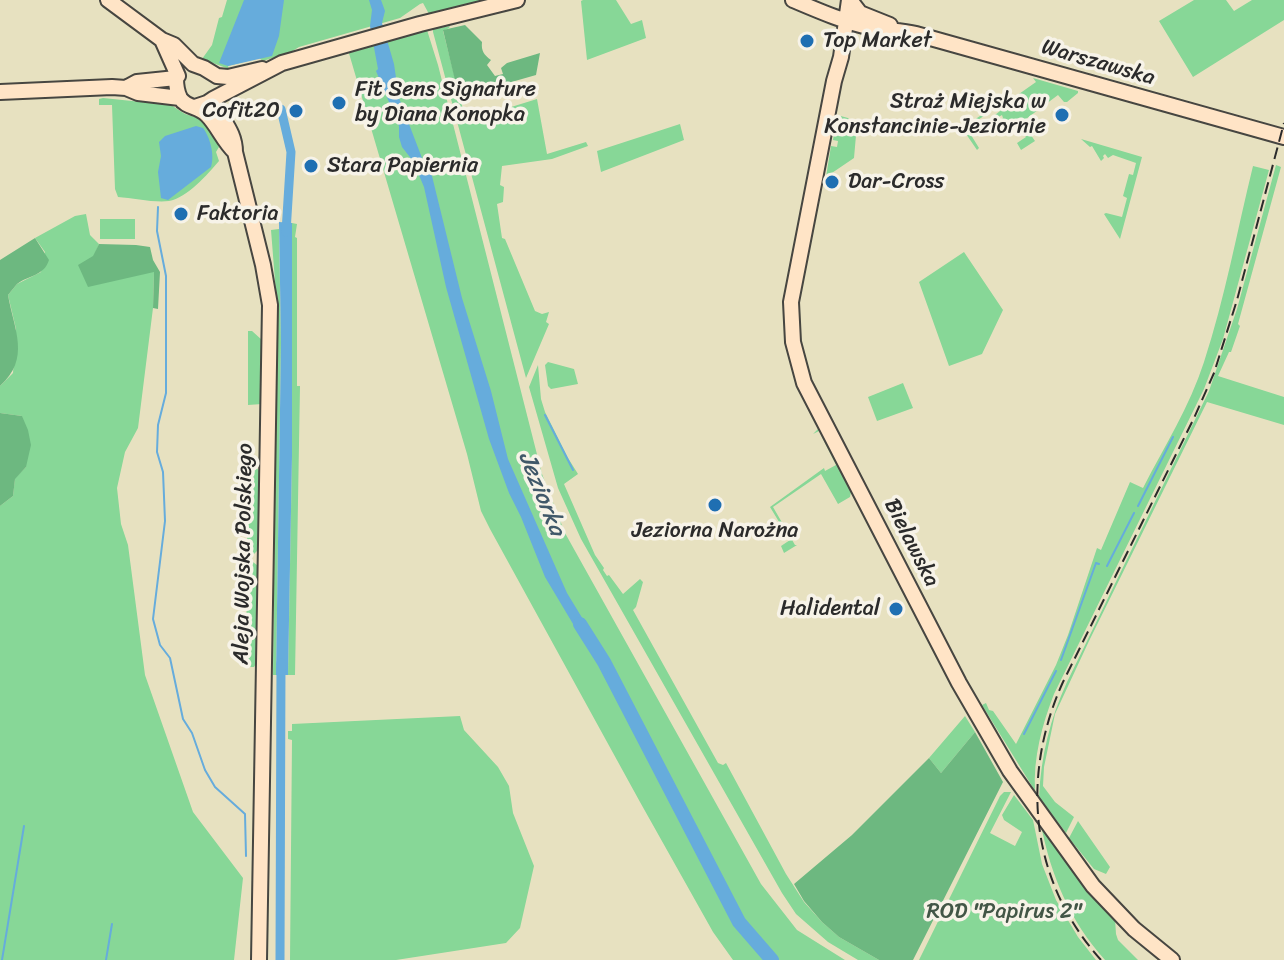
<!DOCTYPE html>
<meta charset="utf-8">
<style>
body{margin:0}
canvas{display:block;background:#e7e1c0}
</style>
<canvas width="1284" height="960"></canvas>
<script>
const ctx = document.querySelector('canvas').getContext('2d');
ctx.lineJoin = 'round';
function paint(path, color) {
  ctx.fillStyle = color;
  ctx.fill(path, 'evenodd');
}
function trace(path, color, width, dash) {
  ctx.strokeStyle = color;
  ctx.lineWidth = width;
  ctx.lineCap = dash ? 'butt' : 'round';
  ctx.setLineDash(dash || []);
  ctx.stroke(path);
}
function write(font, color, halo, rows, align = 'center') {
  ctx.font = font + ' Sriracha,sans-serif';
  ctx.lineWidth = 7;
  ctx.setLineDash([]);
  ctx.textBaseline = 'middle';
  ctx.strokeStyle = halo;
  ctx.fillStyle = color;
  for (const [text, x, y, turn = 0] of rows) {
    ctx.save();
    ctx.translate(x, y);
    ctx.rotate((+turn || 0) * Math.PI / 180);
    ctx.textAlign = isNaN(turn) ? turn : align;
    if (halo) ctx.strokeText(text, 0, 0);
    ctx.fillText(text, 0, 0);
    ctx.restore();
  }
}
const green = new Path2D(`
 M227 0H483L429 14 423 3 420 4 400 18 299 47 291 52 263 61 259 58 228 66 229 69 202 59 212 45 219 18 222 17Z
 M583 0H616L631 24 642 20 646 38 587 60 581 1Z
 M1194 0H1226L1234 11 1252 0H1284V20L1193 77 1159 21Z
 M450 26 449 28 443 31 466 121 537 99 547 154 586 142 588 146 552 159 502 166 500 185 504 187 503 202 497 204 502 238 505 239 535 311 542 314 549 312 546 322 549 324 526 378 433 32V29Z
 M427 30 438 65 542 474 565 533 761 884 797 930 845 960H733L713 932 640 802 490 529 481 511 467 454 348 50Z
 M1033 78 1078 91V93L1067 102H1064L1058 95 1022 122 1035 141 1021 150 1017 143 1026 137 1017 123 1006 131 1003 126 1005 125 1000 121 1003 118 1002 115 997 118 995 115 1000 111 997 107 972 124 974 129 971 135 979 148 977 150 962 128 998 104 997 102 1004 96 1009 101 1036 82Z
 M103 98 171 105 185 114 201 119 214 136 219 147 216 152 219 161C208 174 187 198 169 201 155 203 133 198 118 197L115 189 112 105H99V99Z
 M837 115 848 118 854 125 857 124 854 158 826 177 831 146 837 147 838 141 833 140Z
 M680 124 684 140 601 172 597 151Z
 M1081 139 1142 157 1120 239 1104 214 1106 213 1122 217 1127 198 1123 196 1129 174 1133 175 1136 163 1113 155 1108 158 1105 154 1103 156 1104 158 1101 161 1092 146 1090 147Z
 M1276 165 1281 167 1238 324 1240 326 1231 352H1229L1218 376 1284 397V425L1207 402 1089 641 1055 714 1044 767 1043 786 1055 802 1074 817 1066 833 1039 797C1041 756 1050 719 1067 682L1209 391 1237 309Z
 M1253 166 1269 170 1223 339 1204 389 1054 694C1042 725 1033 758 1035 791L982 705 986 703 989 710 993 711 1016 744 1056 665 1068 635 1097 548 1101 550 1130 482 1143 488C1164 447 1190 406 1204 362 1225 298 1237 231 1253 166Z
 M86 214 90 235 99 244 94 256 154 272 153 308 138 428 125 452 117 488 121 524 128 545 145 675 193 812 243 878 234 960H0V506L13 496 15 478 26 467 22 416 0 413V386L13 373 16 329 8 295 17 284 41 272 45 252 35 238 75 216Z
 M100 219H135V239H100Z
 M292 223 297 224 295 237 297 238V386H300L295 675H288L292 456Z
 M279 229 281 343 276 675H273L277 306 271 230Z
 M964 252 1003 310 982 354 949 366 919 282Z
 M248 331H252L262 340V404L248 405Z
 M548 362 574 369 578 384 551 389 548 386 545 365Z
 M538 365 541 399 545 412 568 458 578 474 564 484 595 555 604 568 603 570 607 576 609 575 623 594 640 579 643 582 636 607 633 610 718 763 723 765 726 763 786 874 804 902 822 922 839 937 879 960H858L828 942 796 914 782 893 581 539 558 488 529 387Z
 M903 383 913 408 877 421 868 397Z
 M818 429 851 492 850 497 838 504 821 474 773 507 795 545H797L784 553 781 546 790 540 770 507 824 468 825 471 836 465 819 431 813 434Z
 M248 465 256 467 259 471 258 550 254 554 252 551H247Z
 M253 562 258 566V571L257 662 254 667H246L247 563Z
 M460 716 464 730 498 767 509 786 513 813 534 866 520 928 506 943 396 960H290L292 740 288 739V731H292V724Z
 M965 716 975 732 941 773 929 758Z
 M1004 792H1011L990 833 1015 846 1022 832 1004 820 1002 815 1014 795 1033 820 1042 864 1056 900 1078 937 1096 960H919L1000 796Z
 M1078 821 1110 867 1106 874 1094 869 1069 838Z
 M1041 825 1115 919 1116 934 1118 940 1138 960H1105C1070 921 1051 876 1041 825Z`);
const forest = new Path2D(`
 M465 25 482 42C481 51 484 55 491 60L487 65 495 76 503 74 501 68 507 63 540 53 536 75 459 97 443 30Z
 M35 238 49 260C44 276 29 275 17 284 16 285 9 294 8 295 14 330 31 358 0 386V260Z
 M99 244 136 245 150 247 153 260 160 272 158 309 153 308 154 272 88 287 78 265 93 256Z
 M0 413 22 416 28 430 31 445 26 467 15 479 13 496 0 506Z
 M975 732 1003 782 913 960H879L839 937 822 922 804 901 794 884 852 835 929 758 941 773Z`);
const water = new Path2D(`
 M244 0H284L279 36 272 56 228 66 219 63Z
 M369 0H381L385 11 382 23 394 64 399 98 422 158 432 176 462 298 491 391 508 459 567 593 592 634 585 644 545 577 521 517 509 493 489 439 446 287 424 187 413 161 402 147 399 137V126L376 71 378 69 370 26 372 10Z
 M196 126 203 128C210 137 215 155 211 167L168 200 161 198 158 172 161 156 159 142 165 136Z
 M279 222 292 223V456L288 675H276L281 343Z`);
const stream = new Path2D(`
 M158 207 157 231 166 276V393L158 425 157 452 163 472 165 521 153 619 160 645 170 658 183 719 192 733 205 770 215 787 245 814 246 856
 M545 415 573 470
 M1138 506 1173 437
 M1107 566 1134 513
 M1061 660 1096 563 1099 564
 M1024 734 1056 671
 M2 960 24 826
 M106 960 112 924`);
const canal = new Path2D(`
 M281 109 291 152 286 232
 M280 960 281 663`);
const river = new Path2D(`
 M580 624 604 662 739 922 772 960`);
const secondary = new Path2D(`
 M108 0 162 40 174 45 193 64 204 68 217 76 228 77 262 69
 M793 0C819 11 844 22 872 28 886 31 901 30 916 34L1284 137
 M849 0 841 57 834 81 791 302 793 342 804 383 959 683 1010 771 1093 886 1134 929 1172 960
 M850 0 860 13 890 25
 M162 40 178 76
 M176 78C176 85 177 92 180 98 186 108 199 106 207 115 218 126 223 141 235 152
 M126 88 137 82 176 78
 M0 92 112 87 126 88 138 93 180 98
 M213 99C219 119 235 129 235 152L263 265 270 305 259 960
 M195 107 207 103 213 99 282 63 420 24 517 0`);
const rail = new Path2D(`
 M1101 960C1030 881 1020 777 1063 682L1194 418 1214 373 1237 300 1284 123`);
const markers = [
 [807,41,8,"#1f6fb2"],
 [339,103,8,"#1f6fb2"],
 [296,111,8,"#1f6fb2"],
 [1062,115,8,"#1f6fb2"],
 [311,166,8,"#1f6fb2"],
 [832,182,8,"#1f6fb2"],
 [181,214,8,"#1f6fb2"],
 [715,505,8,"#1f6fb2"],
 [896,609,8,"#1f6fb2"]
];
const poiNames = [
 ["Top Market",823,41],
 ["Fit Sens Signature",355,90],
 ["by Diana Konopka",355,115],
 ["Straż Miejska w",1046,102,"right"],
 ["Konstancinie-Jeziornie",1046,127,"right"],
 ["Cofit20",280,111,"right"],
 ["Stara Papiernia",327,166],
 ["Dar-Cross",848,182],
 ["Faktoria",197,214],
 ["Jeziorna Narożna",715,531,"center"],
 ["Halidental",880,609,"right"]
];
const streetNames = [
 ["Warszawska",1098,63,16],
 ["Bielawska",911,543,63],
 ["Aleja Wojska Polskiego",244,554,-89]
];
const parkNames = [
 ["ROD \"Papirus 2\"",1004,912]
];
const waterNames = [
 ["Jeziorka",541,494,68]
];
paint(green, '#87d797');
paint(forest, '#6db880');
paint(water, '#66acdc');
trace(stream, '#66acdc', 2);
trace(canal, '#66acdc', 9);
trace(river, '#66acdc', 14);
trace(secondary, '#474641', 18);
trace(secondary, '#ffe4c6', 14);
trace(rail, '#2b2b2b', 2, [12, 6]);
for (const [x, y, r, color] of markers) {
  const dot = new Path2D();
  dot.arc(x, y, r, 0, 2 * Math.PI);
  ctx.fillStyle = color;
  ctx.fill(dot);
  trace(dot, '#f7f3e8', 3);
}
write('22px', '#2b2b2b', '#f7f3e8', poiNames, 'left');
write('22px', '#2b2b2b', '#f7f3e8', streetNames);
write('22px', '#425646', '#f7f3e8', parkNames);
write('italic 24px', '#405869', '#f7f3e8', waterNames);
</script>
